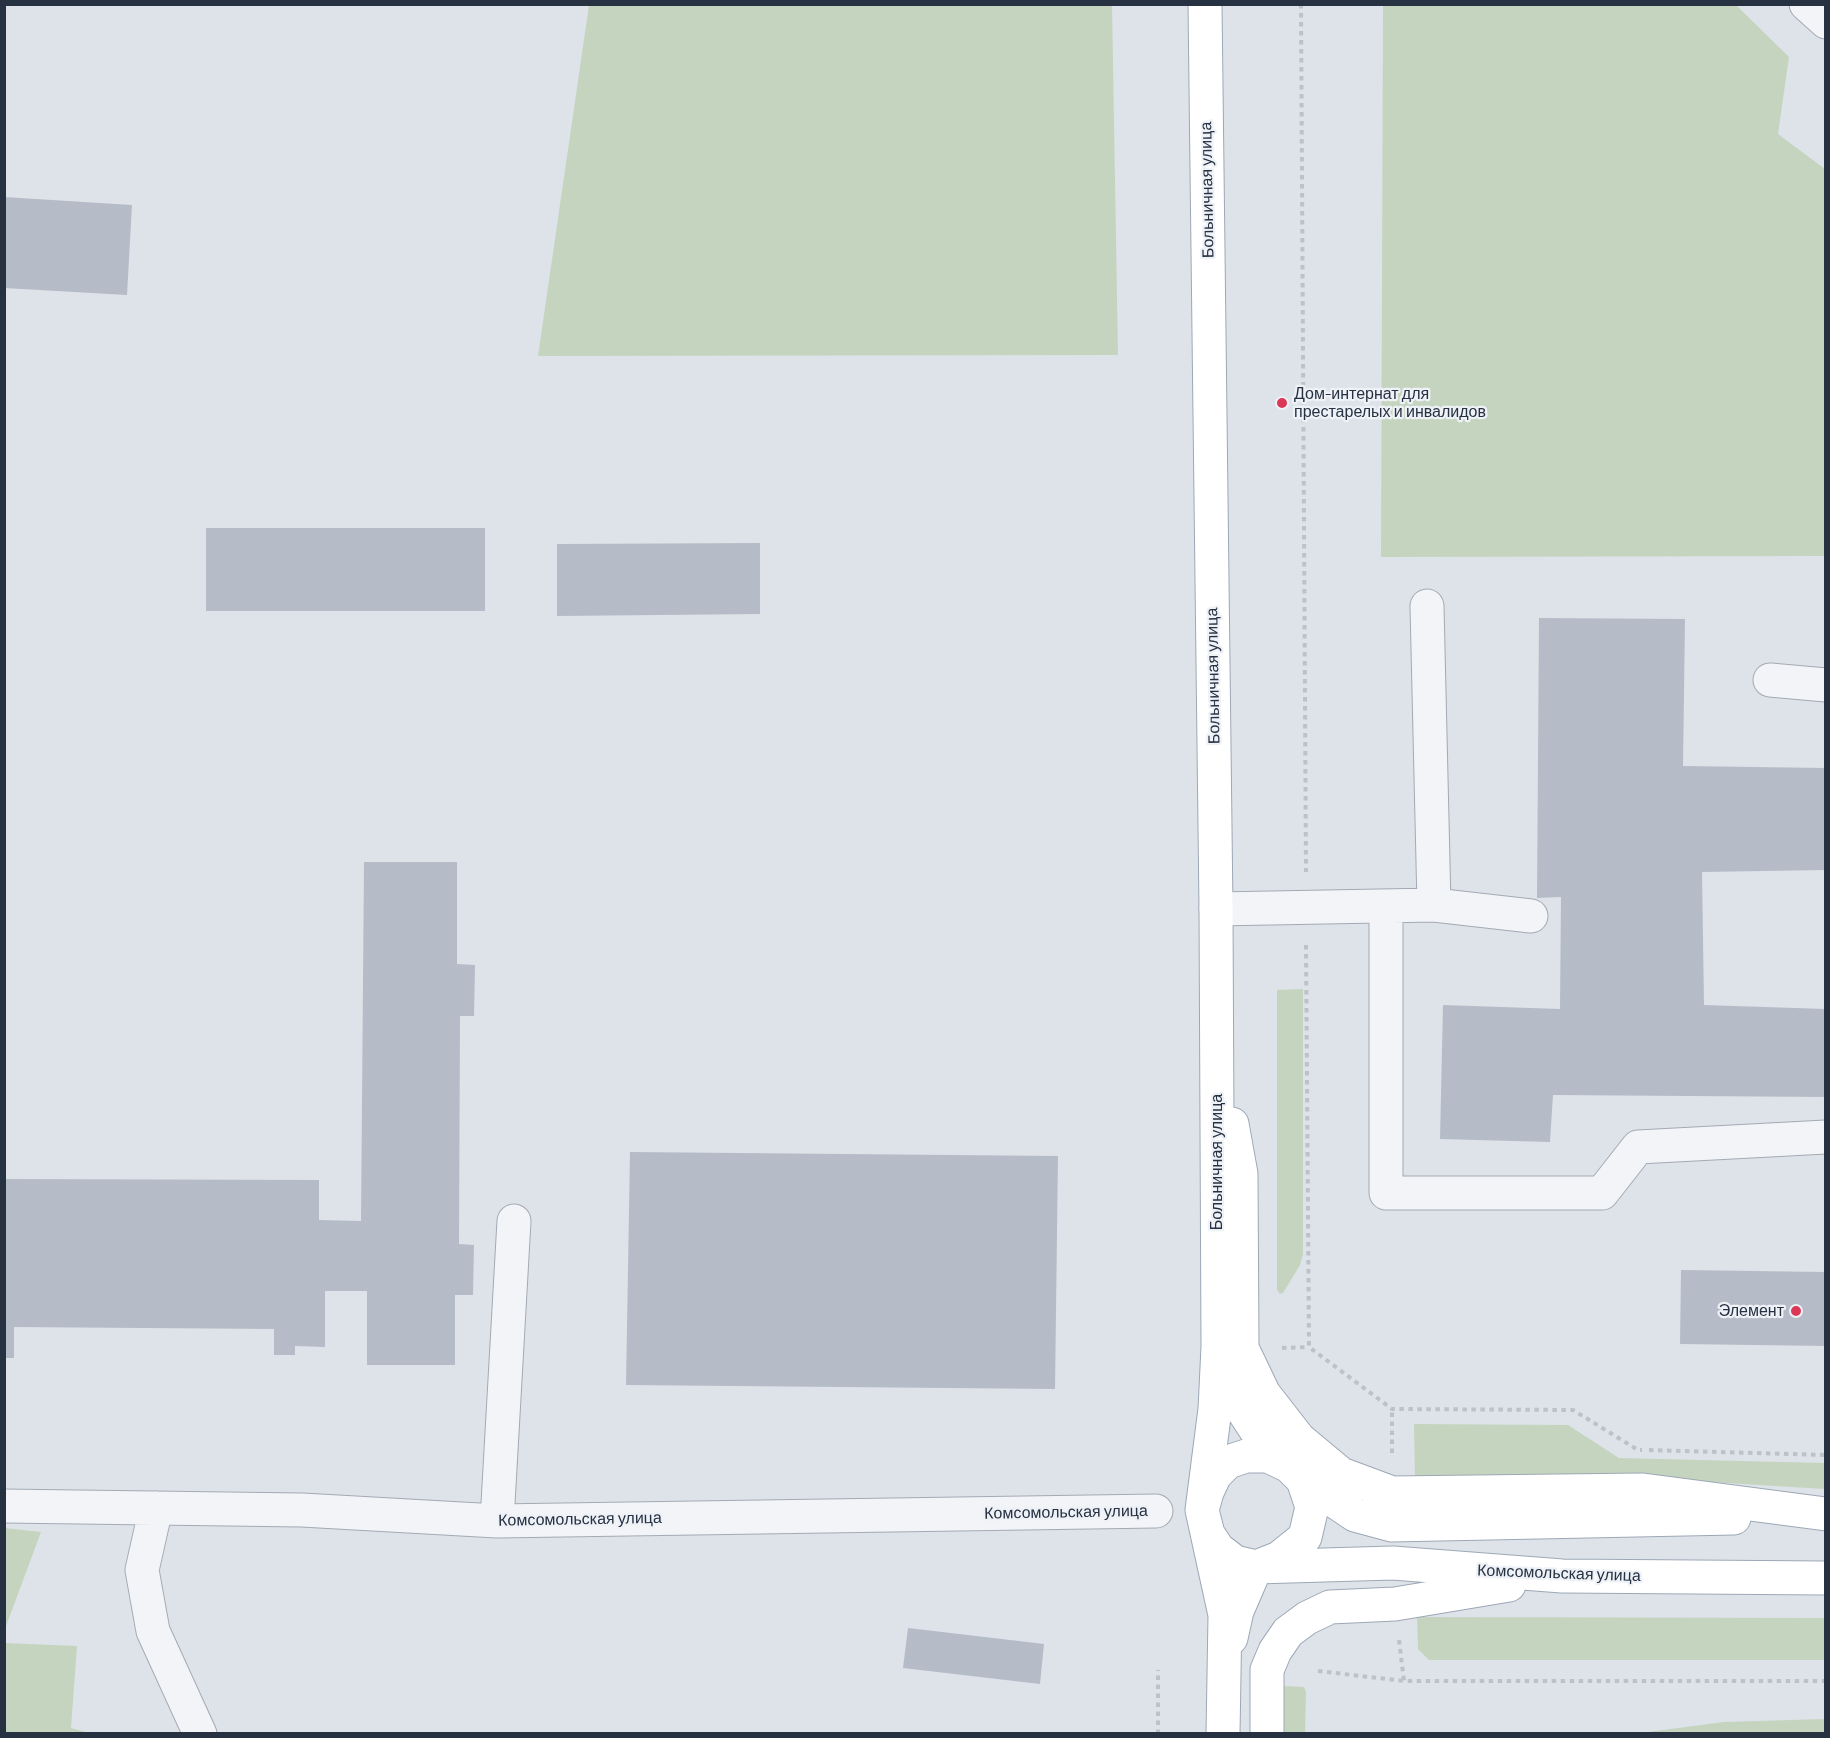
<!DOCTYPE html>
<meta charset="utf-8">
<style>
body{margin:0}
#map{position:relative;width:1830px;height:1738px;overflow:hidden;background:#dee3e9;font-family:Barlow,sans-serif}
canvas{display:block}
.frame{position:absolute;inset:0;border:6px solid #263142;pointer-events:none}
</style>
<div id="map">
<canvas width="1830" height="1738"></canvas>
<div class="frame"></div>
</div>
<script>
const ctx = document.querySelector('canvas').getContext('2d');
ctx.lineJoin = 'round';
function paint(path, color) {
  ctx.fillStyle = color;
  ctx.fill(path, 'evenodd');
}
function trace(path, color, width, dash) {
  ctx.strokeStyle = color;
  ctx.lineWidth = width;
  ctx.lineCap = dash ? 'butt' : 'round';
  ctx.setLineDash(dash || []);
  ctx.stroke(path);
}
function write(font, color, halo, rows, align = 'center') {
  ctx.font = font + ' Barlow,sans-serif';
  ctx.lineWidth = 4.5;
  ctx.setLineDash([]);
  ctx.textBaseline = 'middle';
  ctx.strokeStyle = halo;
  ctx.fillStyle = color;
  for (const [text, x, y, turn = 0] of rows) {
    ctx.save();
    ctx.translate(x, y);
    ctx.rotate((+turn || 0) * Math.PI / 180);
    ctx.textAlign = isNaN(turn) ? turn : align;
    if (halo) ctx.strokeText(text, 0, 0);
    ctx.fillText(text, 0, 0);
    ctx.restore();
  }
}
const green = new Path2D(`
 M589 5H1112L1118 355 538 356Z
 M1383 5H1736L1789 57 1778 134 1825 169V556L1381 557Z
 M1303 989V1254L1300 1265 1283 1293 1280 1294 1277 1290V990Z
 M1414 1424 1568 1425 1619 1458 1825 1463V1489L1643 1478 1415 1480Z
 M5 1528 41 1532 5 1629 4 1528Z
 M1417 1617 1825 1618V1660H1429L1418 1649Z
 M5 1643 77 1646 71 1728 89 1733H5Z
 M1282 1686 1304 1687 1306 1692 1305 1733 1281 1734Z
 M1825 1719V1733H1640L1724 1722Z`);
const building = new Path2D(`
 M4 197 132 205 127 295 4 288Z
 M206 528H485V611H206Z
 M760 543V614L557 616V544Z
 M1539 618 1685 619 1683 766 1826 768V870L1702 872 1704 1005 1826 1009V1097L1553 1095 1550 1142 1440 1139 1443 1005 1560 1009 1561 897 1537 898Z
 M364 862H457V964L475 965 474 1016H460L459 1244 474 1245 473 1295H455V1365H367V1291H325V1347L295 1346V1355H274V1329L14 1327V1358H4V1179L319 1180V1220L361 1221Z
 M630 1152 1058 1156 1055 1389 626 1385Z
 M1681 1270 1826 1272V1346L1680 1344Z
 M908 1628 1044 1644 1040 1684 903 1668Z`);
const path = new Path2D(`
 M1301 4 1306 872
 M1306 945 1309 1347 1392 1409 1573 1410 1638 1450H1642
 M1282 1348 1309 1347
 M1649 1450 1826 1455
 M1392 1453V1409
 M1399 1640 1404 1681H1826
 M1318 1671 1404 1681
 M1158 1734V1670`);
const minor = new Path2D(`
 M1806 4 1826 22
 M1427 606 1434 905
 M1770 680 1826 685
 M1386 906V1193H1602L1638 1147 1826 1137
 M1216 909 1434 905 1531 916
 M4 1506 302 1510 497 1521 1156 1511
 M156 1508 142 1570 153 1631 200 1734
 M497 1521 514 1221`);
const major = new Path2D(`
 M1205 4 1216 909 1218 1347 1215 1409 1202 1510 1225 1615 1223 1734
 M1232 1124 1241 1174 1242 1348 1264 1394 1299 1439 1341 1474 1392 1493 1643 1490 1826 1514
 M1223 1361 1236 1400 1257 1432 1288 1465
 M1246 1456H1268L1289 1466 1303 1480 1312 1507 1305 1537 1279 1558 1256 1567 1235 1562 1218 1549 1208 1534 1202 1510 1207 1492 1215 1475 1228 1462Z
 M1303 1480 1355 1515 1392 1525 1734 1518
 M1231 1638 1237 1611 1256 1567 1393 1563 1562 1576 1826 1578
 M1267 1734V1670L1275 1651 1288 1632 1307 1618 1330 1607 1395 1604 1509 1585`);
const markers = [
 [1282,403,6,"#db3757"],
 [1796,1311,6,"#db3757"]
];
const streetNames = [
 ["Больничная улица",1207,190,-91],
 ["Больничная улица",1213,676,-91],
 ["Больничная улица",1217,1162,-90],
 ["Комсомольская улица",1066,1512,-1],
 ["Комсомольская улица",580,1519,-1],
 ["Комсомольская улица",1559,1573,2]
];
const poiNames = [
 ["Дом-интернат для",1294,394],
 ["престарелых и инвалидов",1294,412],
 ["Элемент",1784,1311,"right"]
];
paint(green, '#c5d4bf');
paint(building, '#b5bcc7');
trace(minor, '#a3aab4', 35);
trace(major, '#9da8b6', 35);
trace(path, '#bdc1c8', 4, [4.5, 4.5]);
trace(minor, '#f2f4f7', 33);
trace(major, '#fff', 33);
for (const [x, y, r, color] of markers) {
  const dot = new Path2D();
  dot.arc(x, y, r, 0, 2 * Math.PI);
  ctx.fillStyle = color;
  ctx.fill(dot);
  trace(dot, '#eef2f7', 2);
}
write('16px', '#263142', '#eef2f7', streetNames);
write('16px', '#263142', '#eef2f7', poiNames, 'left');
</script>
